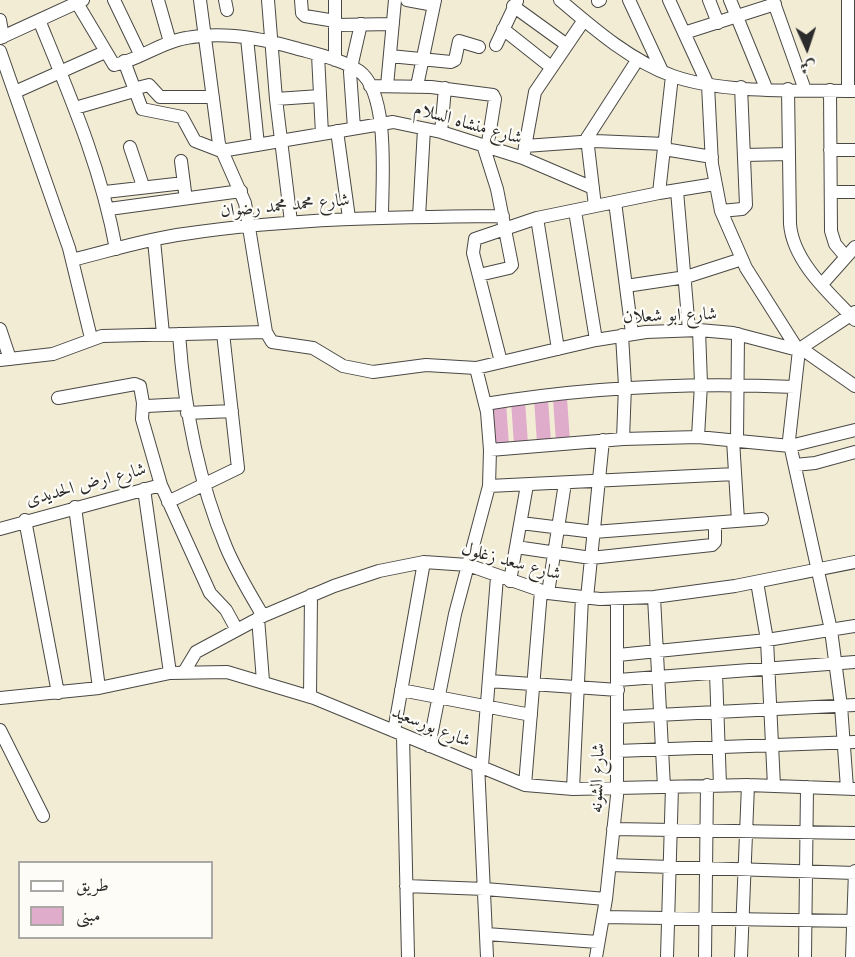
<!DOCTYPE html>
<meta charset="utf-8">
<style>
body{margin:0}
#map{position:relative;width:855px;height:957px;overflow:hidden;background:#f2ecd5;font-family:"Old Standard TT",Amiri,serif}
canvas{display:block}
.legend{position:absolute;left:18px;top:861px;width:195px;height:78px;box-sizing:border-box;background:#fdfcf7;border:2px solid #a9a8a5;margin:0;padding:8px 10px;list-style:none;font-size:18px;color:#2b2b2b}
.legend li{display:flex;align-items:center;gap:12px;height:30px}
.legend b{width:30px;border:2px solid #a9a8a5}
.north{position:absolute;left:777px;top:18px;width:60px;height:60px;-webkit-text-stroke:4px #fdfcf7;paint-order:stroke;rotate:177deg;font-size:16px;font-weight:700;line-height:24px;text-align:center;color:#2b2b2b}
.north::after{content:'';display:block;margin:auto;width:21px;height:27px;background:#2b2b2b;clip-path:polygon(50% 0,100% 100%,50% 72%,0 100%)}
</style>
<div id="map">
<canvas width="855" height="957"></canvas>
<ul class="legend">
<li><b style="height:8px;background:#fff"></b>طريق</li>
<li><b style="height:16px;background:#e0accb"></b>مبنى</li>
</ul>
<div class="north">ش</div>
</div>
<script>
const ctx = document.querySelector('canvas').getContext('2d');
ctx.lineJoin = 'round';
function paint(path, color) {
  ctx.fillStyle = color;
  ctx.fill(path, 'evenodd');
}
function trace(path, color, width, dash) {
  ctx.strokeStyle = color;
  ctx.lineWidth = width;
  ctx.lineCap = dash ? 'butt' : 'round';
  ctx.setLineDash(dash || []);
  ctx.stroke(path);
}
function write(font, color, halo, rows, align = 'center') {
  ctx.font = font + ' "Old Standard TT",Amiri,serif';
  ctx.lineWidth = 4.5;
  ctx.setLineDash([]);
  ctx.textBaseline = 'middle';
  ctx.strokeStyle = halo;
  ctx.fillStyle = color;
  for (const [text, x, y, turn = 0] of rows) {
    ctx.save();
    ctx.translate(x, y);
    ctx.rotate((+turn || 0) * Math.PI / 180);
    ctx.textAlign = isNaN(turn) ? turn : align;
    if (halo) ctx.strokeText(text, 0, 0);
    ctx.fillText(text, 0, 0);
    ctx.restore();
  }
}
const building = new Path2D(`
 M567 398 570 441 556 442 553 399Z
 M534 399H548L551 442 537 443Z
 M511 401H525L528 444 514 445Z
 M506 402 509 445 495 446 492 403Z`);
const minor = new Path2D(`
 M114 0 140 54
 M158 0 170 42
 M200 0 219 144 245 203 266 332 272 342 313 348 343 366 373 372 426 365 476 368 596 340 646 332 699 330 733 333 798 350 855 312
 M225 0 227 10
 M268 0 276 99 291 222
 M301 0 302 13 305 16 335 21
 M335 0V60
 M407 0 434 5
 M560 0C594 29 631 61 673 76 724 94 800 90 855 91
 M629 0 662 71
 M669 0 708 85 712 164 721 211 746 268 798 350
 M709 0 718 23
 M730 0 766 88
 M773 0 805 90
 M848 0V91
 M598 1 600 0
 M77 3 114 65C139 60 161 42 186 38 221 31 261 38 295 48 316 54 341 59 359 71 390 93 382 182 382 216
 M513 6 567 45
 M0 20 3 37
 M39 20C70 96 101 167 116 249
 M335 25 393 24
 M503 29 551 67
 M684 33 775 4
 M0 38 83 0
 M247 38 258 145
 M496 45 517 1
 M0 51 69 248 91 338
 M318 55 322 134
 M390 56 451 62 455 60 459 41 479 47
 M124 61 142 109 182 117 195 141 221 151 393 122 441 132 523 158 593 188
 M370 86 431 87 493 95 495 99 487 149
 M387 86 395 0
 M417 86 435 0
 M133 89 149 85 160 97H213
 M788 89 790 224C793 262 830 294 855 320
 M830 90 831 231 835 244 846 257
 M15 92 105 52
 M276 99 320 96
 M75 108 134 91
 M354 128 350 72 361 24
 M337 131 349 218
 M441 132 445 88
 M525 146 595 141 665 144
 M130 147 143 186
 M664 149 712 157
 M830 150H855
 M744 155 789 154
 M523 158 535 92 584 20
 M181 161 185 192
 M677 191 689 330
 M105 192 184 183
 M831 192H855
 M659 193 672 76
 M615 202 632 333
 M595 206 587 138 638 59
 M109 209 241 191
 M575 211 596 340
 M721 211 742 209 746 205 741 87
 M419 217 424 129
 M537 218 558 349
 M154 240 163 334
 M72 260C109 251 146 239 184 234 290 218 396 217 503 216
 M479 275 509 268 512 265 497 189 484 148
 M822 284 855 247
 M626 286 686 277 742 259
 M0 329 10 359
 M179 334C184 406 198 480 226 547 236 571 250 594 263 616
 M622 335 625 386 623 439
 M802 349 855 386
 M799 350 789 440 831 630 841 706 847 788
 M0 360 53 354 102 336 266 332
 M501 362 473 253 475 239 537 218 659 193 715 184
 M58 398 135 384 140 386 143 403 147 406 185 404
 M143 403 142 419 161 485
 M485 404C588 387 690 382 795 387
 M187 413 232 411
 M698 437 701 384 699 330
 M733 440 738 521
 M737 440 738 334
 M490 450 623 439 698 437 790 446 855 430
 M795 465 815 463 855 452
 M489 486 735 474
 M144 489 170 673
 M168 502 238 468 223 333
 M75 507 99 688
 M25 520 58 693
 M521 523 594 532 762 519
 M0 529 161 485 210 593 226 610 237 630
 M516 547 591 558 712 545 715 542V523
 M510 581 527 485
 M757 582 767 640 774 786
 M548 593 565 483
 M654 597 664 787
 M587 598 603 440
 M258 618 263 681
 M618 655 767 640 855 626
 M184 672 196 652 263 616 334 586 379 571 424 562 468 565 548 593 600 599 654 597 735 586 855 562
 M716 673 720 785
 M618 680 855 662
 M489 681 618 690
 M401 690 531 715
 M310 697 311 595
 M0 698 99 688 170 673 227 672 314 698 525 785 573 789 748 785 855 789
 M618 717 855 705
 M0 730 43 816
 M394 731 424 562
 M403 736 408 957
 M429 746 455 614 489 486 490 450 487 412 476 368
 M617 751 855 742
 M478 764 487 957
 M482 766 497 577
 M525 785 541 591
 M573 789 582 597
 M613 829 855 833
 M610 865 855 873
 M406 886 485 889 606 899
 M603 917 855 921
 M486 934 598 942
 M596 957 606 899 617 796V599
 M667 957 672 787
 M705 957 707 785
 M741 957 748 785
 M805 957 807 787
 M852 957 855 871`);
const streetNames = [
 ["شارع منشاه السلام",468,124,16],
 ["شارع محمد محمد رضوان",285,206,-5],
 ["شارع ابو شعلان",670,316,-2],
 ["شارع ارض الحديدى",86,485,-15],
 ["شارع سعد زغلول",511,562,15],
 ["شارع بورسعيد",431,727,22],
 ["شارع الشونه",598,778,-88]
];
paint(building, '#e0accb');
trace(minor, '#494844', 14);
trace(minor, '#fff', 12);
write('18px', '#2b2b2b', '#fdfcf7', streetNames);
</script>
